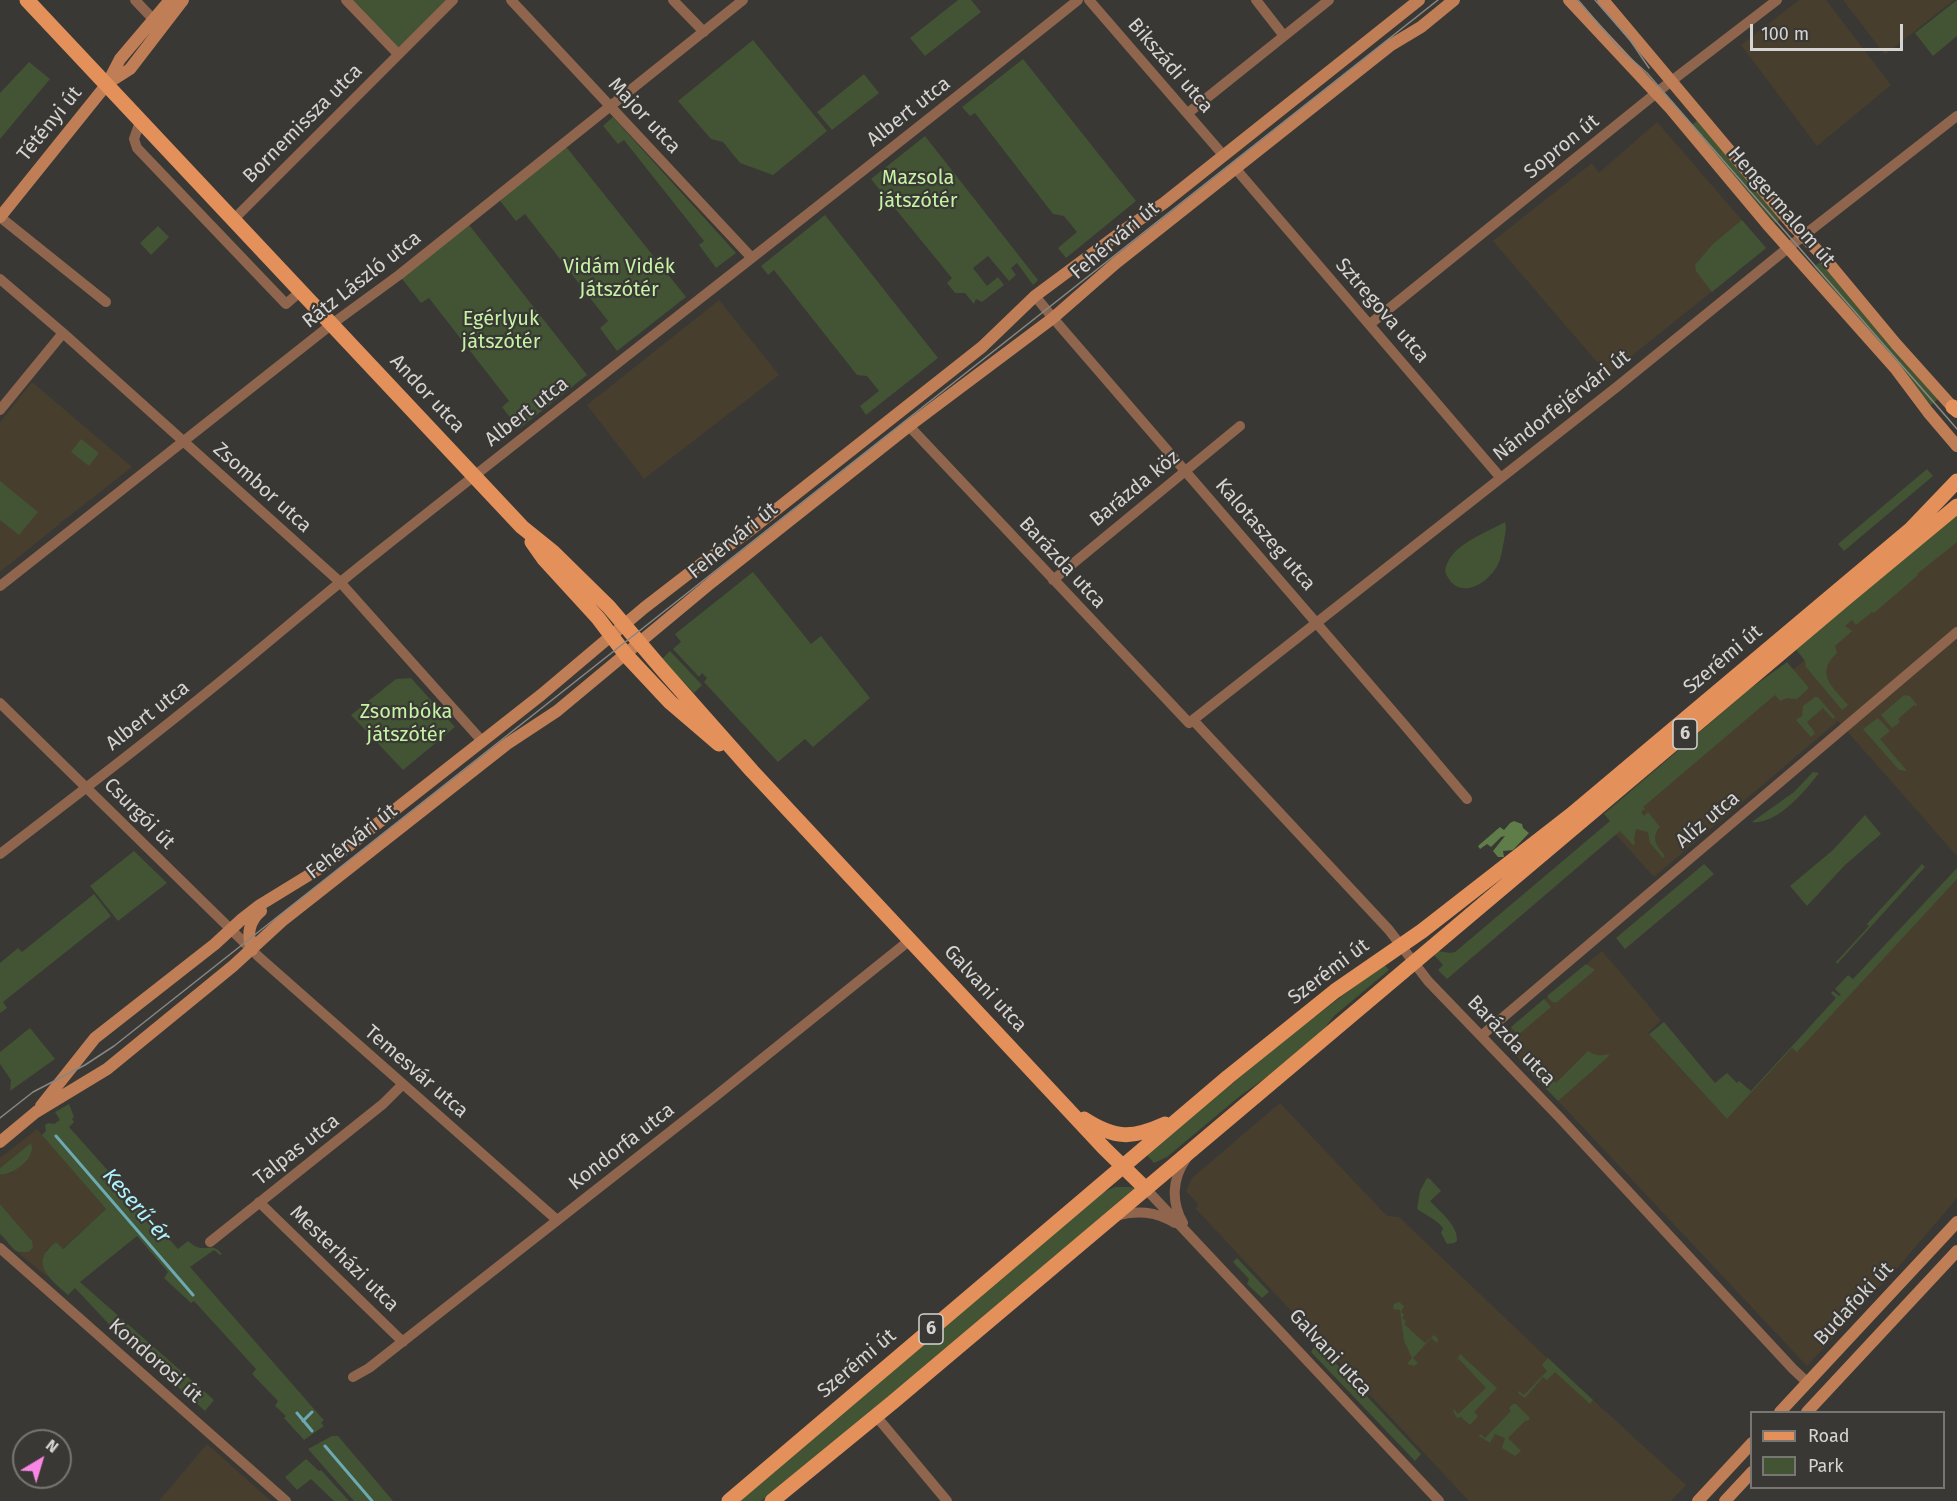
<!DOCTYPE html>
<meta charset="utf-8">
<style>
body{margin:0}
#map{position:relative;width:1957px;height:1501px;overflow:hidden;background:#393834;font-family:"Fira Sans",sans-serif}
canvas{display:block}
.legend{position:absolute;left:1750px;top:1411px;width:195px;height:78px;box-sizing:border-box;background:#393834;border:2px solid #777673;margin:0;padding:8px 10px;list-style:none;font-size:18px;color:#d5d4d2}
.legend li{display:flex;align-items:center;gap:12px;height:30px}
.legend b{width:30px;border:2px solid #777673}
.north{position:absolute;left:12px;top:1429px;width:60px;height:60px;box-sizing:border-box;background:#393834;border:2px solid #777673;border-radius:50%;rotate:38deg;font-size:16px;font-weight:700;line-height:24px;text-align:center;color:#d5d4d2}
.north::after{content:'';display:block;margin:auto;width:21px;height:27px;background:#fb87e5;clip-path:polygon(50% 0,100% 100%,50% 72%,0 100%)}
.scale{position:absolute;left:1750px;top:24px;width:153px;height:27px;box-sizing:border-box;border:3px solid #d5d4d2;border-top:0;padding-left:8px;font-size:18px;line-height:21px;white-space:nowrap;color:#d5d4d2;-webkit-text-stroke:4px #393834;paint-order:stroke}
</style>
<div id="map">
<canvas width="1957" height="1501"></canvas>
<ul class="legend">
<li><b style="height:8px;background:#e4905b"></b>Road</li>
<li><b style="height:16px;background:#425434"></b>Park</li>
</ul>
<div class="north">N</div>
<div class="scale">100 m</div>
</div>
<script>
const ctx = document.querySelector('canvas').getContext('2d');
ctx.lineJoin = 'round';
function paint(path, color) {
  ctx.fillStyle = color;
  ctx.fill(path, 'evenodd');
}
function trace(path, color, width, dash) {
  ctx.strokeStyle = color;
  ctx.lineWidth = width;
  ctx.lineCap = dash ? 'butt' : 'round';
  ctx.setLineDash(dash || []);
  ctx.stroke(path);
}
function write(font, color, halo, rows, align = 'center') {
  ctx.font = font + ' "Fira Sans",sans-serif';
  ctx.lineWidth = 4.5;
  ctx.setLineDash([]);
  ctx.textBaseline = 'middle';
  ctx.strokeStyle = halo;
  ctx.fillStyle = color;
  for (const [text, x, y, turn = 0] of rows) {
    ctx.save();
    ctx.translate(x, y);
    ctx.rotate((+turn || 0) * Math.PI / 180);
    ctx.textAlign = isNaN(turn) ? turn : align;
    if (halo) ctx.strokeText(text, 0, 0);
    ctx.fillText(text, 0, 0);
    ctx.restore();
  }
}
const commercial = new Path2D(`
 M1657 122 1766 248 1608 375 1493 241 1592 163 1599 173Z
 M1957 530V856L1838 721 1654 877 1609 827Z
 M1957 868V1198L1900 1265 1807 1366 1499 1038 1602 951 1661 1020 1648 1033 1727 1119Z
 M1280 1103 1387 1216 1399 1217 1544 1355 1686 1485 1671 1501H1469L1196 1209 1198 1204 1186 1191 1192 1178Z
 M37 1129 106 1209 62 1249 56 1242 46 1250 47 1275 49 1278 17 1252 21 1253 32 1249V1241L0 1204V1174L11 1173 29 1157 32 1152 31 1143 0 1168V1158Z
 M207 1444 271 1501H159Z`);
const education = new Path2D(`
 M1799 0H1826L1891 85 1817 146 1741 45Z
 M1843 0H1954L1885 55Z
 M719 300 779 375 644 479 587 405Z
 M32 382 132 467 63 521H61L60 524 0 572V422Z`);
const green = new Path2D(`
 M346 0H453L398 54Z
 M958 0H971L981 12 925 56 910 38Z
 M1957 0V36L1933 56 1915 33Z
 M753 40 827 131 773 175 740 163 723 142 711 139 678 101Z
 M1023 59 1136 201 1066 258 1058 248 1077 232 1064 216 1053 214 975 113 970 116 962 107Z
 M29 62 50 79 0 139V93Z
 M864 74 879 93 832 130 817 112Z
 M613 117 736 253 716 268 699 245 704 241 624 140 618 144 603 126Z
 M1697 121 1781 219 1775 223 1690 126Z
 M925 136 1038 280 1033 285 1017 263 1011 268 1016 275 1009 281 988 256 973 268 987 286 998 277 1004 285 982 302 976 299 974 304 965 293H955L947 283 952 278 951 277 871 179Z
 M564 144 686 297 617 351 600 328 608 321 525 214 516 221 497 197Z
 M825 215 938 358 866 415 860 406 879 391 867 376 857 375 774 270 768 275 761 266Z
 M1742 220 1766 248 1712 292 1696 271 1695 265 1713 244Z
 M466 221 587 375 519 429 502 407 509 401 429 298 421 303 399 275Z
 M158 226 169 237 151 255 140 243Z
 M1820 262 1938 399 1931 405 1814 267Z
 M81 439 99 453 89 466 71 452Z
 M1927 469 1933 476 1844 551 1838 544Z
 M0 481 38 512 19 535 0 520Z
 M1957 514V542L1917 574 1918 575 1874 613 1872 612 1856 625 1852 620 1845 626 1852 631 1835 646 1837 653C1814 674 1833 687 1848 705L1842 710 1806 667 1805 661 1795 648Z
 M1505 522C1507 529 1505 534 1504 541 1502 550 1501 561 1496 568 1483 588 1455 600 1445 571 1449 545 1484 534 1505 522Z
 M753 572 811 644 821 636 870 698 813 747 805 739 778 762 704 682 707 678 702 673 699 677 673 649 681 642 675 634Z
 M670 651 702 685 694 693 662 659Z
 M1787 662 1809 688 1797 699 1787 698 1780 701 1775 695 1643 807 1645 809 1641 812 1644 816 1648 812 1660 827C1650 838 1657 846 1665 856L1663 858 1650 843 1648 832 1636 829 1634 839 1635 843 1633 845 1620 831 1447 979 1438 970 1443 965 1434 955 1438 951 1450 953 1455 952 1610 821 1604 814 1751 688Z
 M411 678 455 727 403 770 351 715 396 679Z
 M1904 695 1910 696 1917 705 1916 706 1914 705 1898 719 1900 722 1892 728 1881 715Z
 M1815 697H1818L1835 717 1833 719 1823 708 1807 722 1815 733 1811 737 1796 720 1802 716 1803 706Z
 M1878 718 1890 731 1880 739 1907 771 1899 770 1863 729Z
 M1813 772 1819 773C1805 791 1777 825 1752 822L1794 792Z
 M1865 815 1881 834 1845 865 1807 906 1790 886 1833 850Z
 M134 851 167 883 118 921 90 886Z
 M1704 864 1714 874 1625 949 1616 938Z
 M1922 864 1925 867 1837 964 1836 962 1869 926 1867 924Z
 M1957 868V879L1797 1052 1792 1048 1727 1119 1649 1034 1664 1022 1715 1083 1727 1073 1737 1083 1739 1081 1751 1091 1836 998 1831 993 1833 991 1839 996 1841 995 1835 989 1848 975 1853 979Z
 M94 894 111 916 3 1002 7 1008 0 1013V963L18 948 22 952Z
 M1384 964 1389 970 1334 1016 1324 1029 1288 1062 1240 1096 1167 1157 1154 1163 1147 1155 1282 1042Z
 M1586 964 1595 970 1557 1002H1552L1547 996Z
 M1544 999 1551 1007 1518 1035 1511 1027Z
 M30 1028 55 1059 10 1091 11 1080 0 1064V1052Z
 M1588 1051C1595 1055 1600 1057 1608 1054L1609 1056 1558 1101 1528 1070 1534 1063 1556 1083Z
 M69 1104 74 1117 72 1119 74 1122 69 1127 178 1249 188 1241C191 1243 194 1246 197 1247 209 1251 212 1242 222 1254L220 1255 214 1250 190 1267 321 1417 324 1420 321 1423 324 1426 304 1440 284 1418 286 1416 275 1406 278 1401 252 1374 256 1369 194 1301 191 1303 164 1278 168 1272 137 1236 80 1282 214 1400 205 1411 121 1337 75 1288 68 1295C50 1279 28 1263 56 1242L63 1249 106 1209 42 1135 46 1131 45 1125 48 1123 54 1124 60 1120 55 1112Z
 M31 1143C32 1147 33 1149 31 1153 28 1163 10 1176 0 1174V1168Z
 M1427 1178 1430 1179 1441 1191 1430 1201C1440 1212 1458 1225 1457 1241L1454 1243 1447 1244 1441 1233 1443 1228C1437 1220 1426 1215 1417 1209L1420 1191Z
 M1115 1187H1129L1135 1188 798 1474 761 1501H739L1101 1193Z
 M0 1204 32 1241 33 1247 30 1251C13 1257 11 1243 0 1234Z
 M1237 1258 1269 1292 1262 1298 1247 1284 1249 1279 1233 1262Z
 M1399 1302 1404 1306 1401 1312 1404 1315 1402 1318 1406 1321 1404 1324 1425 1343 1434 1335 1438 1339 1437 1343 1431 1338 1413 1358 1418 1363 1414 1366 1407 1364 1412 1358 1404 1341 1400 1310 1393 1309 1394 1304Z
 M1317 1343 1421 1454 1415 1461 1311 1352Z
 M1460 1354 1497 1388 1474 1412 1478 1416 1470 1425 1461 1417 1457 1418 1453 1411 1454 1409 1458 1414 1486 1388 1459 1359 1457 1360Z
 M1548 1358 1593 1400 1590 1404 1555 1372 1547 1380 1543 1377 1525 1398 1518 1393 1519 1391 1524 1395 1547 1371 1542 1365Z
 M1513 1404H1516L1530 1418 1528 1421 1526 1420 1508 1438 1521 1451 1515 1456 1502 1448 1505 1438 1495 1434 1490 1443 1479 1436 1480 1434 1485 1438 1511 1411 1509 1408Z
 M332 1436H338L393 1501H354L308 1449Z
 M306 1459 319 1471 321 1470 349 1501H334L311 1479 297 1490 285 1477Z`);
const forest = new Path2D(`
 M1514 821 1522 824 1523 828 1529 833 1513 850 1503 851 1504 857H1498L1493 851 1505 836 1501 837 1491 847 1487 844 1480 849 1478 846 1500 827 1504 830 1510 823Z`);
const stream = new Path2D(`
 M56 1136 193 1295
 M297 1413 312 1431
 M303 1421 312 1412
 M325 1446 372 1501`);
const street = new Path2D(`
 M135 0 153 19
 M346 0 398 54
 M511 0 751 257
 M673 0 704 32
 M1089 0 1224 156
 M1256 0 1284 36
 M1188 113 1329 0
 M141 119 134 139 137 148 286 304 301 291
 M1235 168 1500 477
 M0 217 106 302
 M234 219 453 0
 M0 279 63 333 340 582 482 741
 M1035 296 1053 318 1401 721 1467 799
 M1370 324 1665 86 1777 0
 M0 410 63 333
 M909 426 1189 723 1618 386 1789 247 1957 116
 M1053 580 1240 426
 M0 586 332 324 399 275 743 0
 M0 703 259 957 557 1220
 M1193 720 1389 930 1428 981 1560 1118 1793 1369 1808 1383
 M0 854C86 788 172 722 255 653 296 619 336 585 378 552 611 367 846 186 1078 0
 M1481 1036 1957 632
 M1146 1189 1439 1501
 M259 1202 403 1342
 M1115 1216C1137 1210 1155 1211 1175 1223
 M1183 1223C1171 1202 1172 1179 1186 1159
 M210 1242 383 1104 403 1084
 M0 1248 286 1501
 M353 1377 369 1368 717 1095 910 940
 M876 1416 947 1501`);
const secondary = new Path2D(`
 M1569 0 1670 108 1767 224 1895 368 1928 412 1957 446
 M1603 0 1793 226 1822 255 1896 344 1957 412
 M108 83 130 69 183 0
 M0 217 107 84 120 59 170 0
 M252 950C247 935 248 922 261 911
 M41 1106 95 1038 215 944 242 919 260 905 322 867 541 695 644 608 701 564 744 535 982 347 1035 296 1124 230 1164 203 1419 0
 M0 1142 36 1112 107 1069 233 966 282 921 507 744 557 711 712 582 909 426 1053 318 1116 263 1391 45 1421 27 1454 0
 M1780 1412 1957 1222
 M1807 1412 1957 1251
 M1698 1501 1752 1443
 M1725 1501 1752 1472`);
const primary = new Path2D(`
 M27 0 522 527 553 552 609 607 661 668 752 771 1104 1148 1146 1189
 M1953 407 1957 410
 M532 542 544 559 598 618 626 655 670 702 719 744
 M1084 1119C1115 1139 1132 1139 1165 1124
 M729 1501 1228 1077 1335 991 1422 931 1571 815 1911 529 1957 481
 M772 1501 893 1402 1846 598 1957 506`);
const tram = new Path2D(`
 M1578 0 1621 50 1647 73 1957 429
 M1595 0 1630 40 1649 68
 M0 1118 33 1092 85 1065 114 1046 1438 0`);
const shields = [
 [1685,734,24],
 [931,1329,24]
];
const shieldNames = [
 ["6",1685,734],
 ["6",931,1329]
];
const streetNames = [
 ["Bikszádi utca",1170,66,49],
 ["Albert utca",909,112,-38],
 ["Major utca",644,116,47],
 ["Tétényi út",50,124,-51],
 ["Bornemissza utca",303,124,-45],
 ["Sopron út",1562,147,-39],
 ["Hengermalom út",1781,207,49],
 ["Fehérvári út",1115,241,-40],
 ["Rátz László utca",362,280,-38],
 ["Sztregova utca",1382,311,49],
 ["Andor utca",427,394,47],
 ["Nándorfejérvári út",1562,406,-38],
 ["Albert utca",527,412,-38],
 ["Zsombor utca",262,488,42],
 ["Barázda köz",1135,489,-39],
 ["Kalotaszeg utca",1265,535,49],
 ["Fehérvári út",733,541,-39],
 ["Barázda utca",1062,563,47],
 ["Szerémi út",1723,660,-40],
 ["Albert utca",148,716,-38],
 ["Csurgói út",139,814,45],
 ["Alíz utca",1708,820,-40],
 ["Fehérvári út",352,842,-38],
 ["Szerémi út",1329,972,-37],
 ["Galvani utca",985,989,47],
 ["Barázda utca",1511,1041,46],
 ["Temesvár utca",416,1072,41],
 ["Kondorfa utca",622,1147,-38],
 ["Talpas utca",297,1150,-38],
 ["Mesterházi utca",344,1259,44],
 ["Budafoki út",1854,1304,-47],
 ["Galvani utca",1330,1353,47],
 ["Kondorosi út",155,1361,41],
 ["Szerémi út",857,1364,-40]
];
const parkNames = [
 ["Mazsola",918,178],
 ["játszótér",918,201],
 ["Vidám Vidék",619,267],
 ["Játszótér",619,290],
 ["Egérlyuk",501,319],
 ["játszótér",501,342],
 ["Zsombóka",406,712],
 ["játszótér",406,735]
];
const waterNames = [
 ["Keserű-ér",136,1206,49]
];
paint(commercial, '#483e2d');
paint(education, '#473e2d');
paint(green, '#425434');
paint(forest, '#5f7d48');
trace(stream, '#6da9b1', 3);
trace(street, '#8f664d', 10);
trace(secondary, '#bf7e55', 12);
trace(primary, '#e4905b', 15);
trace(tram, '#878683', 1.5);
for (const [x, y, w] of shields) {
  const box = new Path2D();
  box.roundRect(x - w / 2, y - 15, w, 30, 4.5);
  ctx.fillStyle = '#393834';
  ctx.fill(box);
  trace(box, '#d5d4d2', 1.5);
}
write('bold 18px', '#d5d4d2', null, shieldNames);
write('20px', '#d5d4d2', '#393834', streetNames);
write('20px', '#c5f3a4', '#393834', parkNames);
write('italic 21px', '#aef2fd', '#393834', waterNames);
</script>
